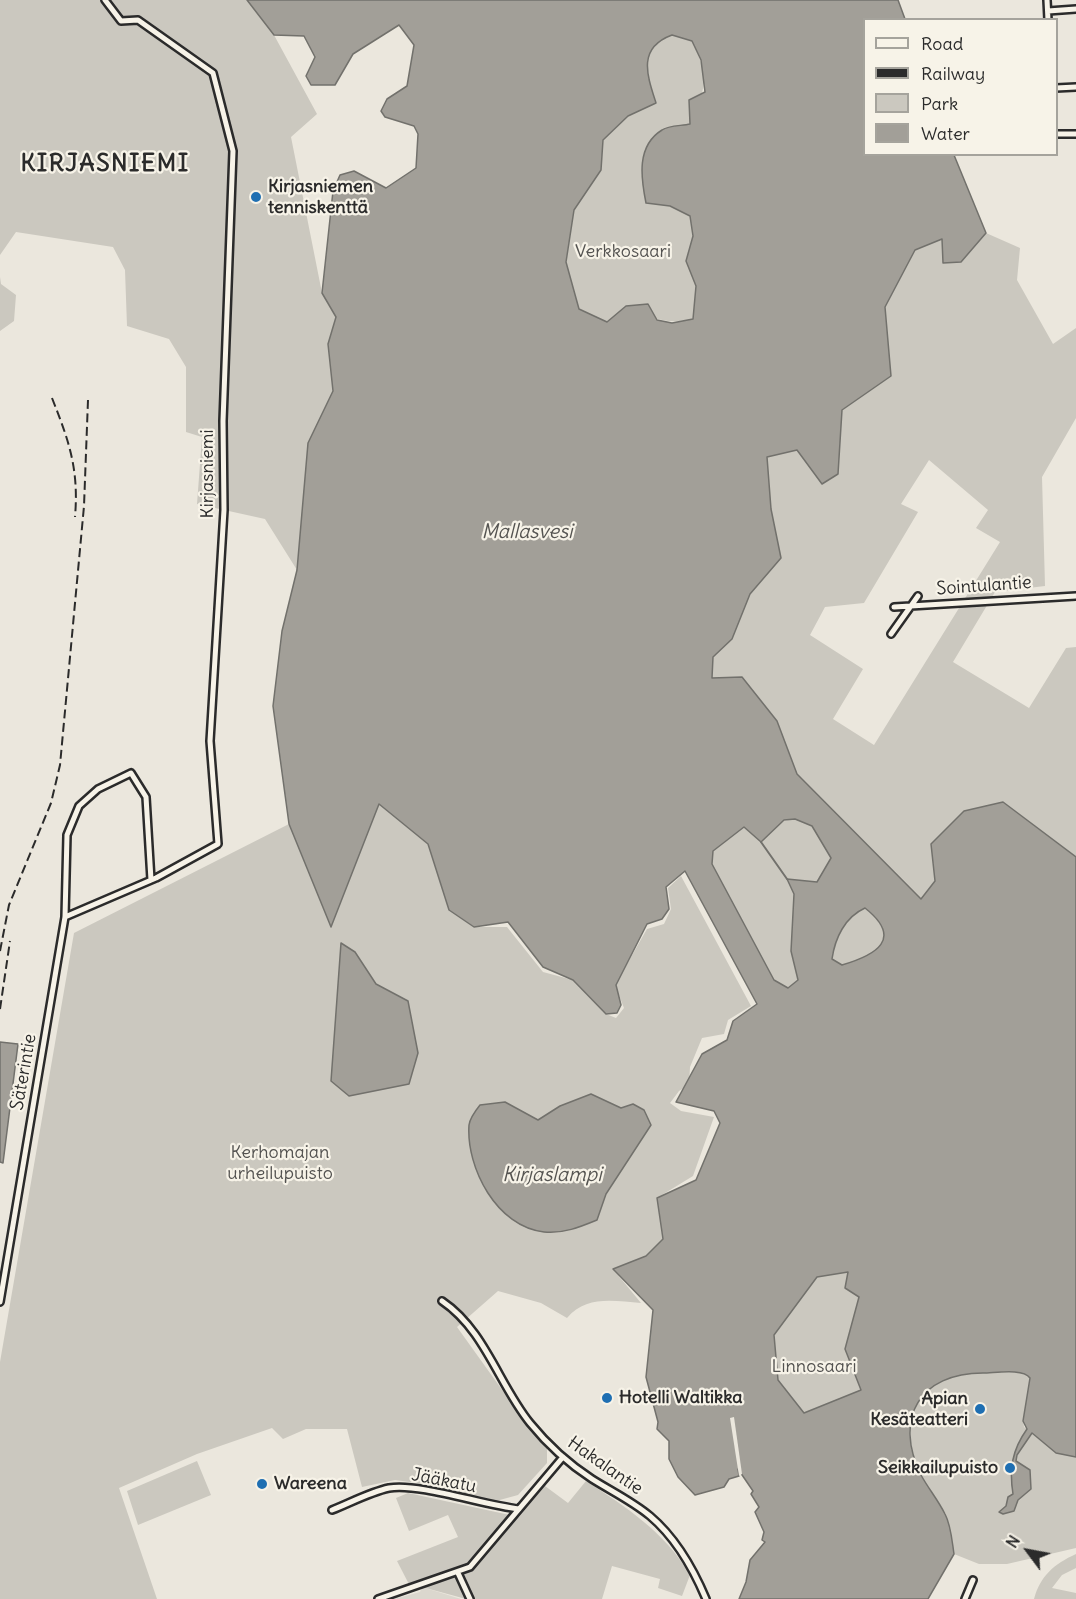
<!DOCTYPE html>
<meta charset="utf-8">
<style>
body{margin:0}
#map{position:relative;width:1076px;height:1599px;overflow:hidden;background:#ebe7dd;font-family:Delius,sans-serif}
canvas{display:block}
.legend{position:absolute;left:863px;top:18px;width:195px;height:138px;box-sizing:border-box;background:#f7f3e8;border:2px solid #a5a39c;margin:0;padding:8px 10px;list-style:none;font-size:18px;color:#2b2b2b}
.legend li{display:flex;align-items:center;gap:12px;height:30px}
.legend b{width:30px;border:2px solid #a5a39c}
.north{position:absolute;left:998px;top:1521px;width:60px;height:60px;-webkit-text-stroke:4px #f7f3e8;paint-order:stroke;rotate:302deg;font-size:16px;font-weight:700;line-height:24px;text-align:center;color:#2b2b2b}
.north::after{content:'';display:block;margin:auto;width:21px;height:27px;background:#2b2b2b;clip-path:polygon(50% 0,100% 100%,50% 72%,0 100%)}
</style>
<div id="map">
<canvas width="1076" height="1599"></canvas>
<ul class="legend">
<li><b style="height:8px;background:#f7f3e8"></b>Road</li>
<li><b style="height:8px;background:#2b2b2b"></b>Railway</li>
<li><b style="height:16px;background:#cbc8bf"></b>Park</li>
<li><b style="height:16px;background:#a29f98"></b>Water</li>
</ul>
<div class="north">N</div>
</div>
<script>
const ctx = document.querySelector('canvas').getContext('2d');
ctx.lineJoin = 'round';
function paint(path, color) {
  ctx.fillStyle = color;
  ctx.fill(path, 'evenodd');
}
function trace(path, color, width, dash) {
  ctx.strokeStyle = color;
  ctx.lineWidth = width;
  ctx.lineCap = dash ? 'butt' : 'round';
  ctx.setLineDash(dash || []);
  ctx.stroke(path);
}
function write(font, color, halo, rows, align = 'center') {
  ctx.font = font + ' Delius,sans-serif';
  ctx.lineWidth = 4.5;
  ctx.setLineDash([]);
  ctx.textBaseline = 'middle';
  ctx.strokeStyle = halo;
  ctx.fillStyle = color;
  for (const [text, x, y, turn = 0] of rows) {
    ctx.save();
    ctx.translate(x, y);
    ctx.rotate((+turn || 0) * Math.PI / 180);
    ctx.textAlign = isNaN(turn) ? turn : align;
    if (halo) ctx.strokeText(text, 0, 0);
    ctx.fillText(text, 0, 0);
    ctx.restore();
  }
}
const built = new Path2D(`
 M422 1587 461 1599H394L420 1592Z`);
const green = new Path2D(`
 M0 0H247L274 35 317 114 291 137 322 293 336 317 328 344 333 391 308 443 297 570 265 519 197 504 202 437 186 432V367L169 339 127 326 125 270 113 247 16 232 0 255Z
 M672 35 692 41C710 78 706 88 690 124L664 128 646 203 670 206 690 216 693 236 686 261 696 286 693 319C664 325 653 318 626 306L607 323 579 309 566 263 574 210 601 170 603 140 628 116 656 103C647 75 637 48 672 35Z
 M986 233 1020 248 1017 280 1053 344 1076 328V418L1042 477 1045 586 995 592 953 662 1029 708 1066 648 1076 647V857L1003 802 964 811 931 844 935 881 921 900 797 774 777 721 712 679 713 657 732 639 750 594 781 558 771 509 767 457 797 450 822 484 838 474 842 410 891 376 885 307 915 250 942 239 961 262ZM929 460 988 510 976 528 1000 542 874 745 833 719 863 669 810 635 825 607 864 603 918 512 901 504Z
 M0 277 1 284 16 295 14 321 0 331Z
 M379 803 428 844 449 910 474 927H507L543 972 573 980 606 1014 616 1018 624 1008 615 985 647 929 664 924 671 909 668 888 681 876 751 1006 728 1020 724 1034 702 1038 690 1067 689 1085 679 1091 670 1103 681 1111 714 1117 693 1176 657 1198 663 1239 646 1256 613 1269 641 1303C614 1301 586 1295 567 1318L541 1303 498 1291 457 1327 528 1426 547 1448V1463L518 1495 496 1501 417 1483 395 1480 362 1487 347 1429H306L283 1439 272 1428 197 1454 119 1488 157 1599H0V1362L74 933 289 824 331 926Z
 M795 819 812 826 831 858 817 882 788 879 794 894 791 951 798 981 787 988 774 980 712 864 713 851 744 827Z
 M865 908C903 939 877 955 842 965L832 959C835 938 845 917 865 908Z
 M848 1272 859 1297 845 1349 861 1390 804 1413 778 1380 774 1335 817 1277Z
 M967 1373 1023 1372 1031 1378 1023 1420 1024 1427 1056 1453 1076 1457V1548L1007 1564H979L954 1554C952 1541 951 1525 945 1513 938 1500 927 1488 920 1474 899 1426 912 1382 967 1373Z
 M197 1461 211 1495 138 1525 127 1491Z
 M586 1481C626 1507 665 1532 690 1575L682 1596 658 1588 660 1579 612 1566 602 1599H466L422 1587 413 1592 397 1561 458 1537 448 1515 409 1531 396 1498 408 1493 519 1517 545 1486 568 1503Z
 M1076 1554V1568L1062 1575 1052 1588 1076 1593V1599H1034C1040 1576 1054 1564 1076 1554Z`);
const water = new Path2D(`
 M247 0H898L905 19 864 20V154L954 155 986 233 961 262 943 263 942 239 915 250 885 307 891 376 842 410 838 474 822 484 797 450 767 457 771 509 781 558 750 594 732 639 713 657 712 678 742 677 777 721 797 774 921 899 935 881 931 844 964 811 1003 802 1076 857V1457L1056 1453 1032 1433 1017 1455 1016 1461 1030 1470 1031 1489 1018 1500 1014 1511 1003 1514 999 1512 1006 1506 1008 1497 1013 1494C1009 1469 1012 1450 1027 1429L1023 1421 1030 1378C1023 1368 995 1373 983 1373 920 1373 893 1418 921 1475 928 1488 938 1500 945 1514 951 1525 952 1541 954 1554L928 1599H739L746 1582 750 1560 765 1542 762 1540 764 1532 755 1512 759 1507 751 1494 753 1491 738 1469 739 1476 729 1479 724 1487 695 1495 678 1477 669 1459V1441L657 1429 658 1422 646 1377 653 1310 613 1269 646 1256 663 1239 657 1198 696 1180 720 1123 714 1111 676 1102 702 1054 727 1040 733 1021 757 1004 685 871 666 887 669 909 662 919 647 924 616 985 621 1005 617 1013 606 1014 573 980 543 967 508 922 474 927 449 910 428 844 379 804 331 927 289 824 273 706 282 631 297 570 308 443 333 391 328 344 336 317 322 293 333 191 340 175 354 171 386 188 416 168 418 134 414 126 385 117 381 111 387 99 407 86 414 45 399 25 353 54 335 85H311L306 76 315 57 304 36 274 35ZM672 35 692 41 701 60 705 92 689 100 690 124C682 126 669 125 662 130 636 146 641 178 646 203L670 206 690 216 693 236 686 261 696 286 693 319 672 323 657 320 648 304 626 306 607 322 579 309 566 262 574 210 601 170 603 140 628 116 656 103C647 75 637 48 672 35ZM795 819 812 826 831 858 817 882 787 879 794 894 791 951 798 980 788 988 774 980 712 864 713 851 744 827 761 842 784 820ZM865 908C904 939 876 955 842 965L832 959C835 938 845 917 865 908ZM848 1272 845 1288 859 1297 845 1349 861 1390 804 1413 778 1380 774 1335 817 1277Z
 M341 943 355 952 376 984 408 1001 418 1053 409 1084 349 1096 331 1081Z
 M0 1042 18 1044 3 1163 0 1162Z
 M591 1094 621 1108 633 1104 644 1110 651 1125 606 1194 597 1220C580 1227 563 1234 544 1232 497 1227 466 1168 469 1125 470 1118 476 1110 480 1105L505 1102 538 1120 560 1106Z`);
const pier = new Path2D(`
 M734 1417 742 1474 739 1476 730 1418Z`);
const stream = new Path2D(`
 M761 842 787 879`);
const street = new Path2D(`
 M1047 0 1048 20
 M1048 11 1076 9
 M1056 88 1076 87
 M1056 134H1076
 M894 607 1076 596
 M891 634 918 596
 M65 917 156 878 218 844 210 741 224 510 223 421 233 151 213 73 138 20 121 21 105 0
 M442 1301C485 1330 499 1385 530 1423 547 1444 569 1464 592 1479 611 1491 632 1501 650 1516 676 1538 693 1568 706 1599
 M0 1302 65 917 67 835 79 806 98 789 131 773 146 797 151 880
 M332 1510C350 1503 370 1492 389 1488 420 1483 483 1505 519 1509
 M458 1573 470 1599
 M378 1599 470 1567 563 1457
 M965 1599 973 1580`);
const rail = new Path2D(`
 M52 398C69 441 79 469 75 517
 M0 951 9 905 51 803 60 765 84 506 88 400
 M0 1009 10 941`);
const markers = [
 [256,197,6,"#1f6fb2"],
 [607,1398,6,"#1f6fb2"],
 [980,1409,6,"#1f6fb2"],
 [1010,1468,6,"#1f6fb2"],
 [262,1484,6,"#1f6fb2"]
];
const poiNames = [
 ["Kirjasniemen",268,187],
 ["tenniskenttä",268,208],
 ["Hotelli Waltikka",619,1398],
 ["Apian",968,1399,"right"],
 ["Kesäteatteri",968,1420,"right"],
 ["Seikkailupuisto",998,1468,"right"],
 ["Wareena",274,1484]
];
const parkNames = [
 ["Verkkosaari",623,252],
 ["Kerhomajan",280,1153],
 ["urheilupuisto",280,1174],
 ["Linnosaari",814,1367]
];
const streetNames = [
 ["Kirjasniemi",208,474,-90],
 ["Sointulantie",984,586,-4],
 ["Säterintie",24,1072,-80],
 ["Hakalantie",605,1466,35],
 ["Jääkatu",444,1481,11]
];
const waterNames = [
 ["Mallasvesi",527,532],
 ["Kirjaslampi",552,1175]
];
const districtNames = [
 ["KIRJASNIEMI",105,164]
];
paint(built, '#dbd7ce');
paint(green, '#cbc8bf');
paint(water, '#a29f98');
trace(water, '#72716c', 1.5);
paint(pier, '#ebe7dd');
trace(stream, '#72716c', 2);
trace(street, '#2b2b2b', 10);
trace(street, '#f7f3e8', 5);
trace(rail, '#2b2b2b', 2, [9, 4.5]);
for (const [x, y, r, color] of markers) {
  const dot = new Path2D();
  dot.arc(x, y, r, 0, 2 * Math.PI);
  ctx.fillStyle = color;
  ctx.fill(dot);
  trace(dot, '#f7f3e8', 2);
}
write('bold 18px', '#2b2b2b', '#f7f3e8', poiNames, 'left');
write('18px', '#535250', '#f7f3e8', parkNames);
write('18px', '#2b2b2b', '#f7f3e8', streetNames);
write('italic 20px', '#555451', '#f7f3e8', waterNames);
ctx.letterSpacing = '1.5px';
write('bold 24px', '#2b2b2b', '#f7f3e8', districtNames);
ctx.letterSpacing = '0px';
</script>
